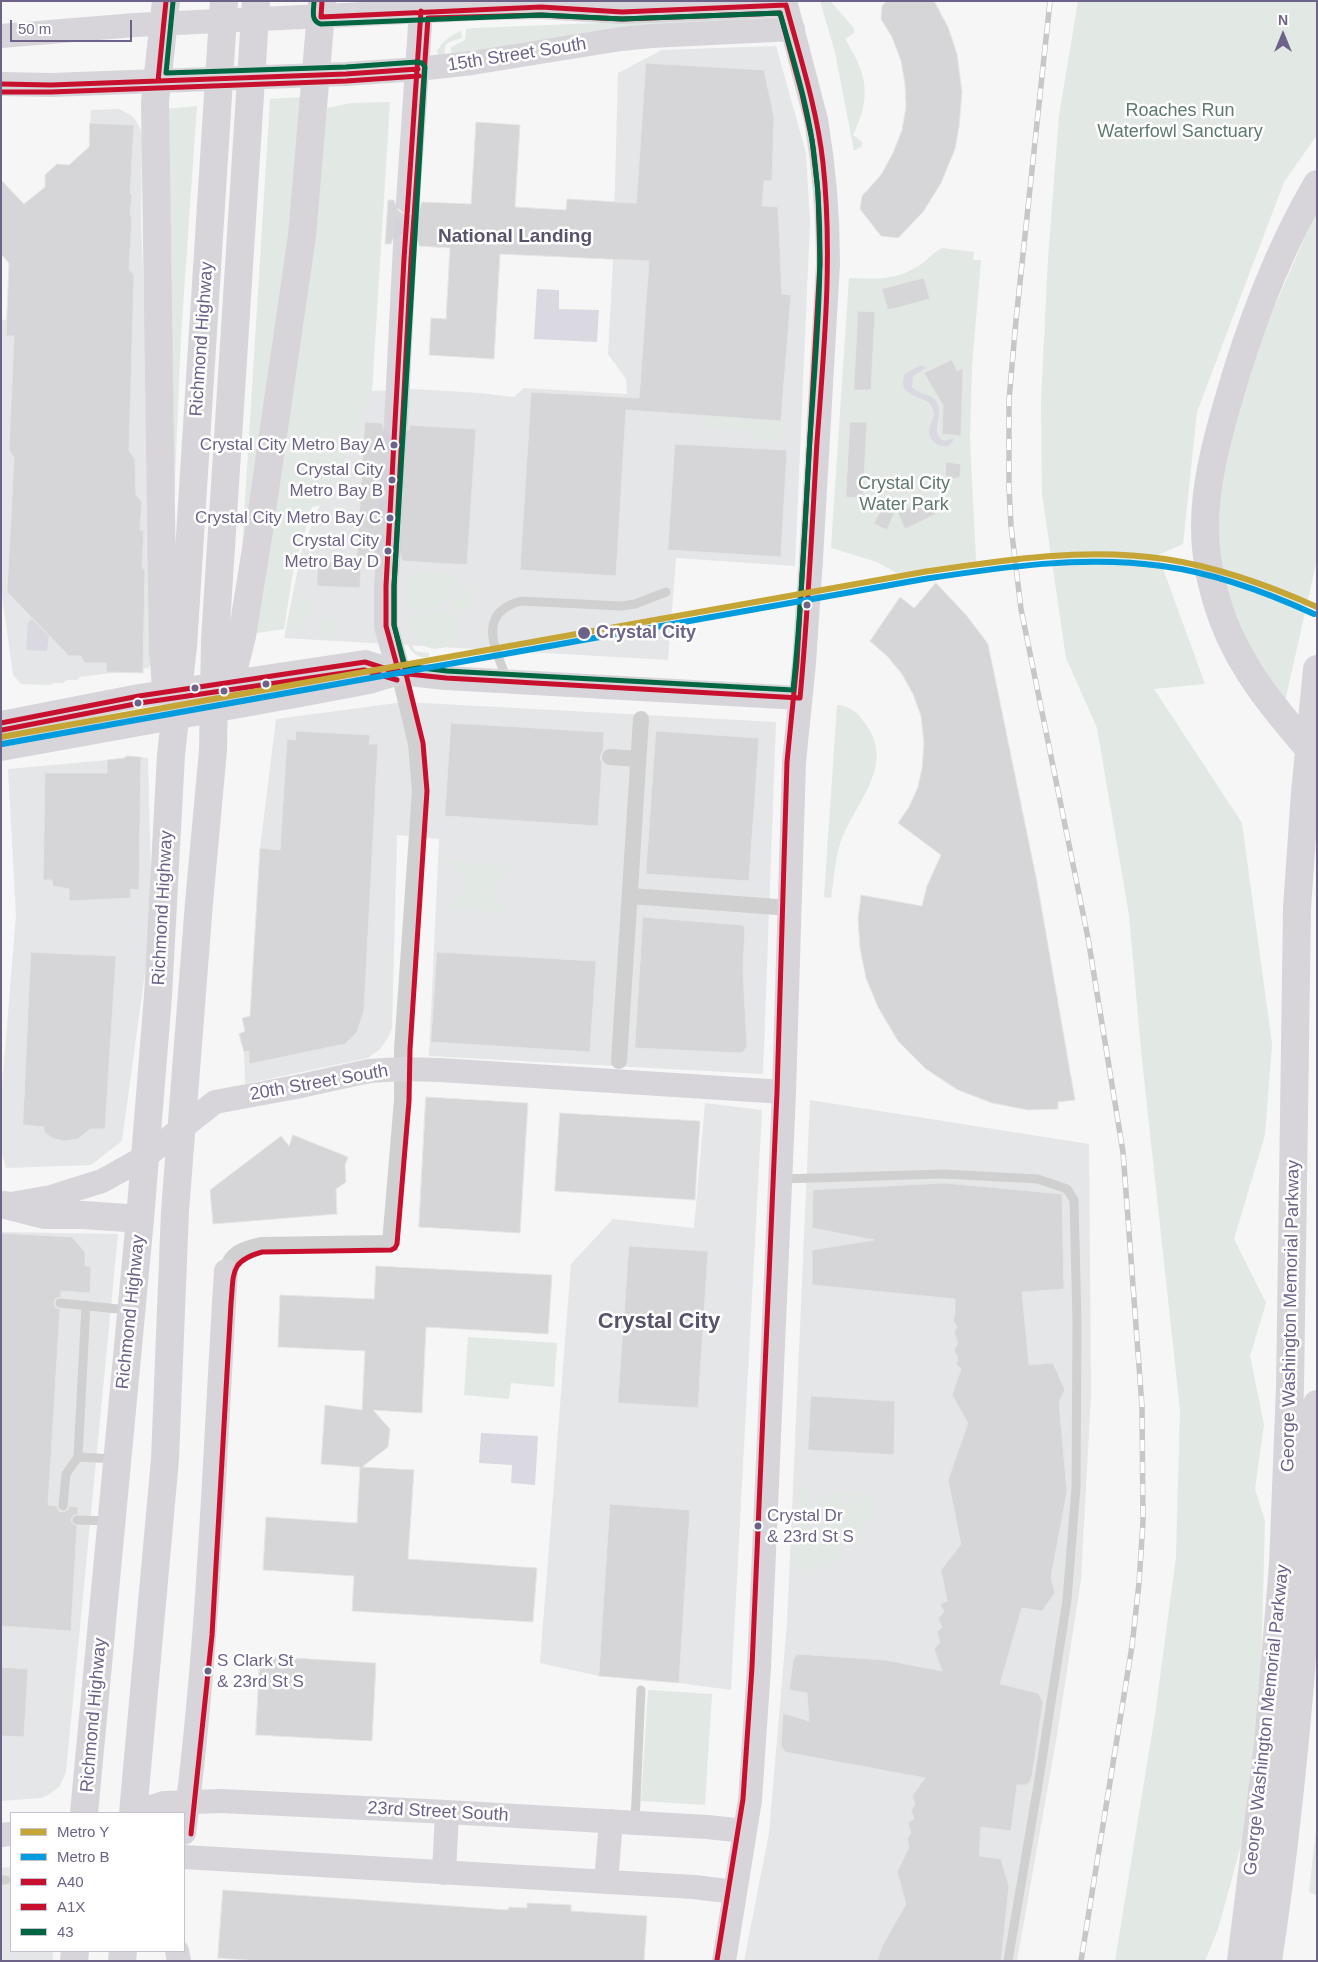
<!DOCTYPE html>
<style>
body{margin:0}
#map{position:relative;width:1318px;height:1962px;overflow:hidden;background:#f5f6f5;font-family:Helvetica,sans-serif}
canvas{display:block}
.frame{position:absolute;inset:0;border:2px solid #6d6388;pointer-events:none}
.legend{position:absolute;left:10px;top:1812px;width:175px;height:140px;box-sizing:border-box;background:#fff;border:1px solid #c5c1cf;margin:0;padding:6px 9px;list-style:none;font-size:15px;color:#6d6388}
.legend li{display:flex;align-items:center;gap:10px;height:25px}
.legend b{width:25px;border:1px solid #c5c1cf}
.north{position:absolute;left:1258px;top:10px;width:50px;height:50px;-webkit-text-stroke:4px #fff;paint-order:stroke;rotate:0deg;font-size:14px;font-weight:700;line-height:20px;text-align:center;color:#6d6388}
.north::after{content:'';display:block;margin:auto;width:18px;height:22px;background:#6d6388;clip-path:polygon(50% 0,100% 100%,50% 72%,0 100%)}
.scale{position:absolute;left:10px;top:20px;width:122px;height:22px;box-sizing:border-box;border:2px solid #6d6388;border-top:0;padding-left:6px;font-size:15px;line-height:18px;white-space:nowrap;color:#6d6388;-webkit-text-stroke:4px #fff;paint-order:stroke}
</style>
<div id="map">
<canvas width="1318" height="1962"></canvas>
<div class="frame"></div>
<ul class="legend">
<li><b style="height:6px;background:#c5a536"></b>Metro Y</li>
<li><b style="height:6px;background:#009cde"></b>Metro B</li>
<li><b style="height:6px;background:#c8102e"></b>A40</li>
<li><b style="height:6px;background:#c8102e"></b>A1X</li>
<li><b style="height:6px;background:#006641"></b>43</li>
</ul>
<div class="north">N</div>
<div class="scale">50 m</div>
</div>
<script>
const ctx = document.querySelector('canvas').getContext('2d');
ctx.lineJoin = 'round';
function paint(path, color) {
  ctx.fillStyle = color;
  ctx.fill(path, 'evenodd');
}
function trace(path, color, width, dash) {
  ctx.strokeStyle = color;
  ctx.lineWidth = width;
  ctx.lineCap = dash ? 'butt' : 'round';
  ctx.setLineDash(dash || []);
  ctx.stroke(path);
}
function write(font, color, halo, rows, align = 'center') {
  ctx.font = font + ' Helvetica,sans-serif';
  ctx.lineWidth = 5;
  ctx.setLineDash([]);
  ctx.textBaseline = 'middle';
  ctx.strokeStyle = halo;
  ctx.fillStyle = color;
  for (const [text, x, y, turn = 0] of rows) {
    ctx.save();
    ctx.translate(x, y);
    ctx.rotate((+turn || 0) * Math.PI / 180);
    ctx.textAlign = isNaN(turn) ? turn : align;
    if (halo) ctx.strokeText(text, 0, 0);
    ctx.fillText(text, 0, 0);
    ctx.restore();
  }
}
const built = new Path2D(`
 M776 46 806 153 810 222 795 566 676 558 668 660 284 638 301 553 317 512 372 391 416 389 479 393 514 397 524 388 627 394 626 379 608 354 613 260 618 73 662 50Z
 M119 109 132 116 136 121 141 130 142 139 141 220 152 513 153 652 149 668 80 677 77 680H67L63 683H53L50 685 21 684 13 675 1 588V320H7L9 263 1 254V246L25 204 45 187V175L57 164 69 165 89 147 91 110Z
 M404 702 776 722 763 1074 429 1056 439 839 397 835 392 1028 388 1038 380 1049 368 1058 245 1084 244 1052 239 1034 245 1031 242 1018 250 1016 260 848 276 719Z
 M141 757 148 758 152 921 122 1141 91 1165 6 1168 1 1150V1100L16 915 8 769Z
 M810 1100 1089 1144 1091 1395 1081 1580 1057 1735 1017 1961H744L769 1833 787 1623Z
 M705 1103 762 1110 731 1690 679 1683 599 1676 540 1663 571 1264 613 1219 694 1228Z
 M1 1232 118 1234 66 1772 60 1786 48 1795 41 1798 1 1801Z
 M11 1867V1951H53V1961H1V1868Z`);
const green = new Path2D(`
 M820 1H830L854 28V33L845 39C867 75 872 95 853 135L862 142V146L854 151 835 52Z
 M1078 1H1317V135L1284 182 1197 412 1183 544 1158 555 1205 684 1154 689 1242 823 1272 1044 1265 1135 1234 1239 1266 1303 1250 1356 1264 1424 1255 1489 1265 1521 1261 1667 1248 1820 1218 1929 1205 1961H1115L1155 1715 1176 1557 1180 1410 1141 1050 1129 915 1097 728 1066 658 1042 494 1041 401 1048 259 1059 116Z
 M748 17 750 23 452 57 451 47 465 40 466 29 474 28Z
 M461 31 462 38 449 42 445 46 444 58 438 56 437 51C443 41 451 35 461 31Z
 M304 97 280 348 241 565 270 99Z
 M390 102 372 391 324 505 312 507 293 572 284 629 251 634 327 108 351 103Z
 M197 106 181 335 174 502 165 109Z
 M1317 209V559L1285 701 1248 644 1227 598 1215 521 1226 449 1261 338Z
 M942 248 974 252 973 260H981L972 367 970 438 976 561 897 573 877 562 831 548 849 278C879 279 894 281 920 265 929 259 933 252 942 248Z
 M706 416 781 421 780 441 752 439V431L706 426Z
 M413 573 455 574 458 577C456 602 435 609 414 611 404 597 406 592 407 576Z
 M461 587H470L468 599 470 600 466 611 459 613 451 607 450 604 457 597Z
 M295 596 307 597 308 598C310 615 306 629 288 631Z
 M442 609 461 621V626L456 642C430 657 415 646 410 618L415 615 439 613Z
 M320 620H330L341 628 318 640Z
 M405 638H408L415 651 429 653V657C415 659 409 650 405 638Z
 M837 705C850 706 857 712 864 722 897 764 856 801 841 841 835 858 834 880 831 898L824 897Z
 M444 861 513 866C493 876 486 901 509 912L440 907C445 906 451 905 456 902 465 895 466 878 457 869 454 866 448 864 444 861Z
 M468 1337 557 1343 554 1387 511 1383 509 1399 464 1395Z
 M800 1486 808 1493C806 1523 809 1536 839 1548L838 1561 823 1565 812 1574 806 1568H796Z
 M829 1492 864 1494C861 1511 845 1512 833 1503ZM836 1494 848 1497 851 1495 857 1496C853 1504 845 1505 837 1500Z
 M821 1494H827C834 1514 857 1517 865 1496L872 1497C871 1507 872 1518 865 1527 852 1542 827 1535 821 1517 819 1510 821 1501 821 1494Z
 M648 1690 712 1694 705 1805 641 1801Z
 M1317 1821V1896L1309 1892Z`);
const water = new Path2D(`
 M537 289 559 290V309L599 310 597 342 534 339Z
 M920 365 926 368 913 376 912 387C919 396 933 392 938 405 943 419 929 433 944 441L955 438 949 446C937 448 926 439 930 426 931 422 934 419 934 414 934 409 931 406 929 402 916 395 897 395 905 374Z
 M32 619 49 636 47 651 26 650 28 623Z
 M481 1433 538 1436 535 1485 511 1483 512 1465 479 1463Z`);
const building = new Path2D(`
 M887 1H934L948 27 957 54 962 92 959 127 955 149 941 183 923 212 898 238 881 236 860 209 862 196 881 175 893 153 902 130 906 107 905 84 901 61 892 37 881 19 882 6Z
 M646 63 764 70 774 117 772 181H764L762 206 778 207 782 294 791 295 781 421 626 410 616 576 520 570 531 392 639 398 649 261 500 254 494 359 429 355 431 318 446 319 450 248 419 246 417 238 412 233 406 231 398 233 393 238 391 244H385L388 200H394L396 207 400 212 408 215 414 214 419 209 422 202 471 204 476 122 520 125 515 207 566 210 567 199 636 203Z
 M90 123 134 125 130 193 132 195 130 215 132 217 129 269 134 275 129 451 135 459 136 495 142 502 140 530H144L142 567 145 571 143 673 106 672V663H85L81 656H69L7 592 14 458 9 450 14 336H6L9 263 1 254V180L24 204 45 187V175L57 164 69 165 89 147Z
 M924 278 930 299 888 310 882 289Z
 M858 311 875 312 871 390H854Z
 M952 360 957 371 963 368 961 436 942 434 943 405 924 373Z
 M365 422 382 423 384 431 389 436 395 438 403 436 408 431 410 425 476 429 467 565 402 561 401 555 396 549 389 546 382 548 377 552 374 559 357 558Z
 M850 422H867L863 498 846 497Z
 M675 444 787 450 781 557 668 550Z
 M946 462 961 464 960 477 946 481Z
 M928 499 936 514 905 529 898 513Z
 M882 508 894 514 887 530 874 524Z
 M318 561 361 563 360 588 317 586Z
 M936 583 967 616 988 644 1037 882 1075 1100 1058 1102V1109L1028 1110 992 1103 958 1090 926 1069 898 1041 878 1007 866 978 860 948 858 919 861 895 922 906 927 886 941 855 898 823 909 807 918 787 922 768 924 743 921 716 913 694 902 674 888 657 870 641 900 597 914 608Z
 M451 723 604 732 603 750 600 757 602 763 598 826 445 816Z
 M296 731 370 735 369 744H378L364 1011 357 1032 345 1044 249 1064V1051L244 1052 239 1034 245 1031 242 1018 250 1016 260 848 280 850 287 739 295 740Z
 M656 731 759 738 749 881 646 874Z
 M127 756 141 757 139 890 130 889 131 898 69 901V889L53 886 52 880H43L45 773H107V760L124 758Z
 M643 917 741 925 745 927 743 972 747 1046 743 1052 739 1053 635 1048Z
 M31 952 116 956 105 1129H90L78 1139 64 1141 52 1138 44 1132V1127L23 1125Z
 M437 952 596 961 590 1052 431 1042Z
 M426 1097 528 1103 520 1233 419 1227Z
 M560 1113 700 1121 695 1200 555 1191Z
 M293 1135 348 1157 345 1165 346 1182 336 1189 337 1214 213 1224 210 1190 281 1136 289 1146Z
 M945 1183 1062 1194 1064 1289 1022 1292 1029 1365 1053 1363 1065 1390 1059 1402 1067 1492 1051 1577 1055 1593 1042 1611 1022 1608 1000 1684 1038 1693 1043 1702 1032 1776 1030 1782 1026 1785H1017L1011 1831 981 1827 979 1856 1001 1859 1009 1886 1001 1961H877L882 1946 906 1904 897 1872 909 1847 907 1839 911 1833 908 1824 914 1818 911 1811 915 1804 912 1796 925 1778 785 1752 781 1745 783 1713 809 1721 807 1693 789 1690 793 1660 797 1654 885 1660 942 1671 934 1649 940 1643 937 1632 942 1627 938 1619 944 1611 940 1604 947 1601 941 1570 961 1544 948 1480 968 1423 952 1395 961 1369 956 1364 958 1358 954 1350 958 1343 954 1333 957 1327 953 1320 955 1314V1299L812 1285V1250L874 1240 812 1228 813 1190Z
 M1 1233 72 1237 85 1252V1266H91L90 1293 61 1291V1297L55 1299 54 1303 56 1308 60 1309 48 1505 57 1506 59 1511 63 1512 68 1510 69 1506 78 1507V1514L74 1515 71 1519 72 1523 77 1526 71 1631 1 1626Z
 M629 1246 708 1251 698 1408 618 1403Z
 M376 1266 552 1275 548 1334 426 1327 422 1413 373 1410 390 1429 388 1447 362 1467 414 1470 408 1559 537 1568 533 1622 352 1611 354 1576 263 1570 266 1517 357 1523 360 1467 321 1464 325 1405 362 1410 365 1351 278 1347 280 1295 374 1299Z
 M811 1396 895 1401 894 1455 808 1450Z
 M610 1504 690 1510 679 1683 599 1676Z
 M260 1656 376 1663 372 1741 256 1735Z
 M1 1667 28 1669 24 1737 1 1736Z
 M223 1890 508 1910 509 1907 527 1908V1903L571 1905V1911L647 1916 644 1961H261L218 1958Z`);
const secondaryTunnel = new Path2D(`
 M405 245 408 201
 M388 560 396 424`);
const lane = new Path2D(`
 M507 679C495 649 476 613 521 601L621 606 635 604 666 592
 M781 1179 943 1174 1038 1179 1067 1189 1074 1200 1077 1323 1076 1487 1067 1600 1038 1785 1008 1961
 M60 1303 128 1310
 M78 1457 115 1459
 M63 1506 66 1474 78 1457 86 1305
 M77 1520 110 1521
 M635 1822 641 1690
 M1 1880H6`);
const street = new Path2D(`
 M610 757 638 759
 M631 896 790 908
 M619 1061 641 719
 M226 1271C231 1253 243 1249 261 1245L390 1243 402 1100V1049L420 791 416 744 399 673`);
const secondary = new Path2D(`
 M1 36 135 25 490 8 541 7 622 12 786 5
 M1 84 51 85 346 74 418 69 472 63 621 39 651 36 793 29
 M408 201 421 11
 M396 424 405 245
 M388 560 386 586V626L399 673
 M1 723 139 696 365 662 399 673 446 678 800 698
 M1 749 306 694 369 682 399 673
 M5 1205 51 1197 102 1181 145 1157 215 1102 296 1087 369 1071 402 1069 440 1070 784 1092
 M133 1813 164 1803 221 1801 447 1812 707 1827 745 1831
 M184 1833C209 1646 214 1459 226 1271
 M1 1835 11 1834
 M184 1857 694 1887 735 1892
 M444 1873 447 1812
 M606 1882 611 1821
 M177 1951 179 1961
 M724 1961 750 1800 759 1667 784 1092 794 762 804 663 811 559 828 263C828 215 824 167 816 120L785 1`);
const highway = new Path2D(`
 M166 1 155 102 163 650 166 686
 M225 703 242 636 260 524 302 236 322 1
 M1316 757C1279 714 1243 673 1223 620 1212 590 1205 559 1205 527 1205 486 1215 447 1226 408 1248 330 1276 254 1317 184
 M5 1205 44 1215H84L140 1219
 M84 1813 140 1219 158 996 171 755 183 646 224 1
 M133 1813 165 1459 175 1211 199 903 213 750 215 640 256 1
 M74 1961 75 1951
 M122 1961 123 1951
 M1241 1961 1268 1744 1283 1565 1290 1387 1297 908 1305 793 1317 669
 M1268 1961C1296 1776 1309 1591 1317 1404`);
const rail = new Path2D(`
 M1050 1 1016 320 1009 400V487L1011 526 1021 609 1088 938 1123 1152 1142 1406 1143 1522 1139 1583 1132 1646 1081 1961`);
const bus1 = new Path2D(`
 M322 1 321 17 541 7 622 12 786 5
 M786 5C800 57 817 109 823 163 833 256 824 349 817 442 812 527 808 613 800 698
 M158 81 166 1
 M1 84 51 85 346 74 418 69
 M399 673 386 626V586L404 259 421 11
 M1 723 139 696 365 662 399 673 446 678 800 698`);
const bus2 = new Path2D(`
 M1 92H51L346 81 419 76
 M2 730 140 703 364 670 397 680
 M191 1834 212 1635 231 1303C234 1274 229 1261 262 1252L391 1250 395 1248 397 1244 409 1101 410 1049 427 791 423 743 394 625V586L411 259 428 18 541 15 622 19 780 13 802 94 812 140 818 192 820 263 797 662 787 762 777 1092 752 1667 743 1799 717 1960`);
const bus3 = new Path2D(`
 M173 2 166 73 346 67 417 62 422 63 425 67 394 586V625L405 666 447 671 793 690C802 606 805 522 810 438 816 347 826 254 815 163 810 112 794 62 780 13L622 19 541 15 321 24C310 21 314 10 314 1`);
const metro1 = new Path2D(`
 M1 737 923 572C1003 560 1085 547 1165 559 1218 567 1268 585 1317 607`);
const metro2 = new Path2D(`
 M2 744 924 579C1003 567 1083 555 1162 566 1215 573 1266 592 1314 614`);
const markers = [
 [394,445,4.5,"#6d6388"],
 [392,480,4.5,"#6d6388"],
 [390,518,4.5,"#6d6388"],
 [388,551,4.5,"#6d6388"],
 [807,605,4.5,"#6d6388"],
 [584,633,7,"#6d6388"],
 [266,684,4.5,"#6d6388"],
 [195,688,4.5,"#6d6388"],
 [224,691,4.5,"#6d6388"],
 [138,703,4.5,"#6d6388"],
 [758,1526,4.5,"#6d6388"],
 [208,1671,4.5,"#6d6388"]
];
const busNames = [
 ["Crystal City Metro Bay A",385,445],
 ["Crystal City",383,470],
 ["Metro Bay B",383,491],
 ["Crystal City Metro Bay C",381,518],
 ["Crystal City",379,541],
 ["Metro Bay D",379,562],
 ["Crystal Dr",767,1516,"left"],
 ["& 23rd St S",767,1537,"left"],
 ["S Clark St",217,1661,"left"],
 ["& 23rd St S",217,1682,"left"]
];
const streetNames = [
 ["15th Street South",517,55,-9],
 ["Richmond Highway",202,339,-86],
 ["Richmond Highway",163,908,-87],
 ["20th Street South",319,1083,-10],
 ["Richmond Highway",131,1312,-84],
 ["George Washington Memorial Parkway",1291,1316,-89],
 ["Richmond Highway",94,1715,-85],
 ["George Washington Memorial Parkway",1267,1720,-84],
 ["23rd Street South",438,1812,3]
];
const parkNames = [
 ["Roaches Run",1180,111],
 ["Waterfowl Sanctuary",1180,132],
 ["Crystal City",904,484],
 ["Water Park",904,505]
];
const stopNames = [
 ["Crystal City",596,633]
];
const neighbourhoodNames = [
 ["National Landing",515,237]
];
const districtNames = [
 ["Crystal City",659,1322]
];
paint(built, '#e5e6e7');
paint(green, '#e2e8e4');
paint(water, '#dad9e1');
paint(building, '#d6d6d8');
trace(building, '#e4e6e4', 1);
trace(secondaryTunnel, '#d3d1da', 24, [24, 12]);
trace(lane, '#d0d0d1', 9);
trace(street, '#d0d0d1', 16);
trace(secondary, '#d7d5da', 24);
trace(highway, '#d7d5da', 28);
trace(rail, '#c7c6c9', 5.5);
trace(rail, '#fff', 4, [11]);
trace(bus1, '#c8102e', 5);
trace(bus2, '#c8102e', 5);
trace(bus3, '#006641', 5);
trace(metro1, '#c5a536', 6);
trace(metro2, '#009cde', 6);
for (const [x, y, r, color] of markers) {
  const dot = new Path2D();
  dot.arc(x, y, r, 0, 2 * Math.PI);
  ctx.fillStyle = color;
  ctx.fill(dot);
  trace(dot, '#fff', 2);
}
write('17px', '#6d6388', '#fff', busNames, 'right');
write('18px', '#6d6388', '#fff', streetNames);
write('18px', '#5f796f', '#fff', parkNames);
write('bold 18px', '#6d6388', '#fff', stopNames, 'left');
write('bold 19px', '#59526c', '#fff', neighbourhoodNames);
write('bold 22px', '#59526c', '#fff', districtNames);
</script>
